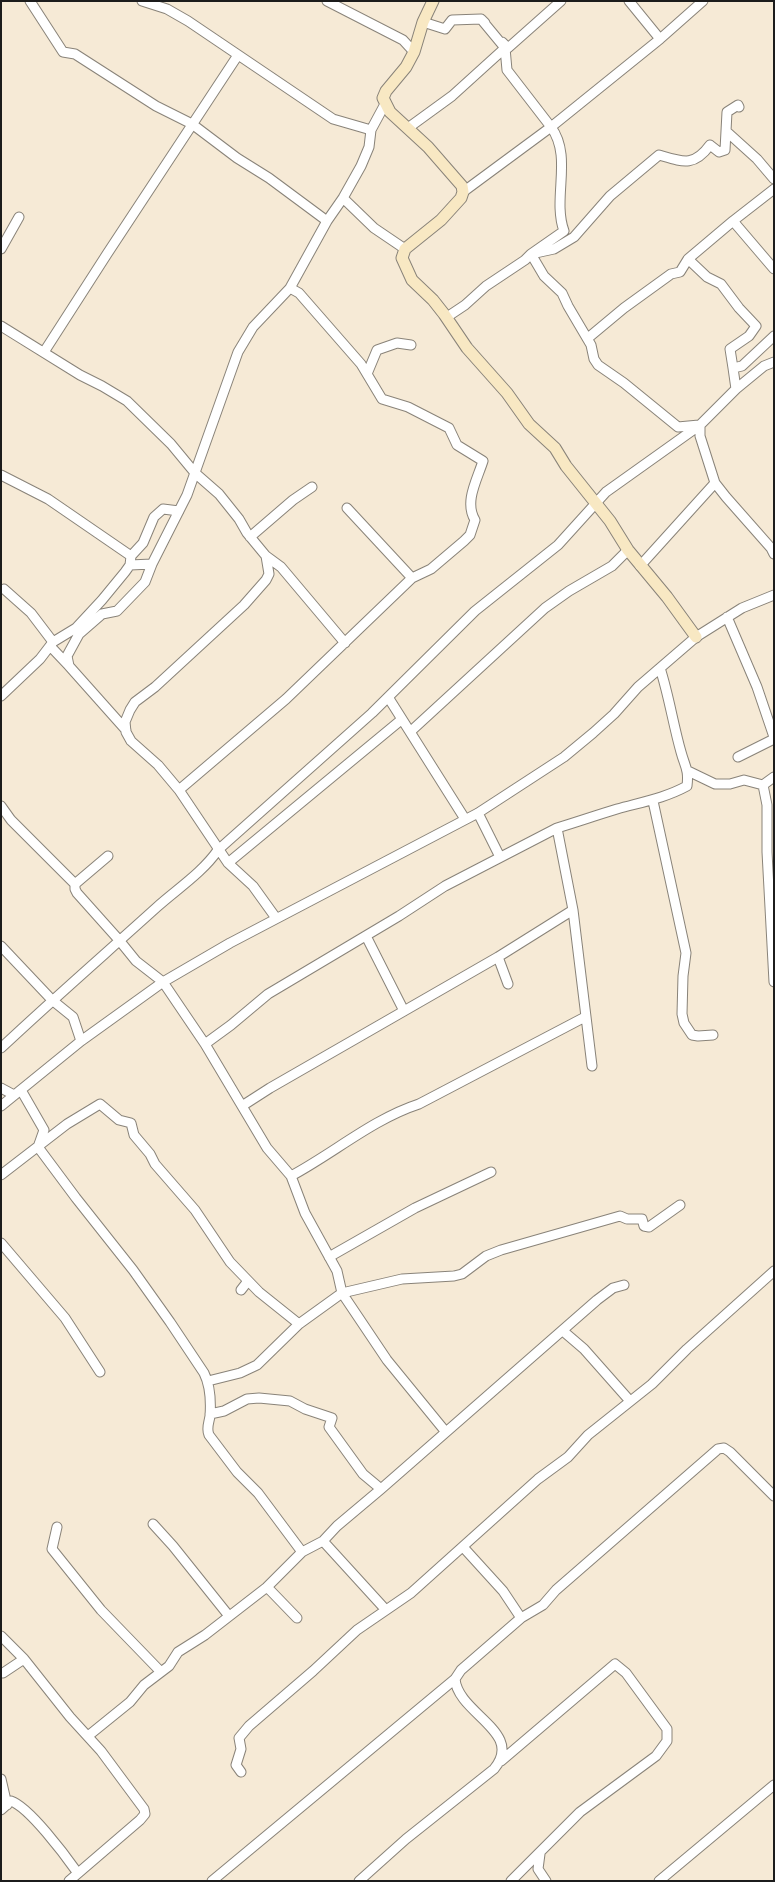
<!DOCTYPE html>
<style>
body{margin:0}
#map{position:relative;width:775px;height:1882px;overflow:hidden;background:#f6ead6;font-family:"Indie Flower",sans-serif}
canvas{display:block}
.frame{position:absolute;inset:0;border:2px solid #1c1c1c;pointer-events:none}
</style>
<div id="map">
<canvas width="775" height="1882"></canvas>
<div class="frame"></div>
</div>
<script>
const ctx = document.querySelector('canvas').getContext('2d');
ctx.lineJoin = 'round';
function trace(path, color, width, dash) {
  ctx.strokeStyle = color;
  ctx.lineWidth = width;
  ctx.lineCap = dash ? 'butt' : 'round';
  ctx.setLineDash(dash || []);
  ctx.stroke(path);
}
const street = new Path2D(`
 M30 1 63 52 75 54 156 106 192 124 237 158 269 178 327 221
 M142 1 167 9 188 21 333 119 371 130
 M327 1 403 40 414 52
 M629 1 660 39 703 1
 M481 19 505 48 507 70 551 127C573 157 552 198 564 231L531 254 544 276 562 293 568 306 591 345 594 359 598 365 624 383 678 427 699 425
 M423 22 445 29 452 20 481 19 485 23
 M502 42 508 48 561 1
 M408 128 452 96 505 48
 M726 131 757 159 774 179
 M463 192 551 127 660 39
 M343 198 374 228 405 249
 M733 221 774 189
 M1 249 19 217
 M688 259 733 221 774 269
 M447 317 465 305 486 286 525 260 531 254 554 249 574 237 610 196 659 155C683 162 694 167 710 145L719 152 725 150 727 112 738 105 739 107
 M1 326 80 375 102 386 127 401 171 444 195 473 219 494 239 519 247 533 266 556 281 567 345 643
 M588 338 624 308 671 274 680 272 688 259 707 277 721 284 739 308 756 326 749 336 730 349 733 368
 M44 352 107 254 238 55
 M367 374 377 350 397 343 411 345
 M736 389 733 368 742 366 774 336
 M700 425V436L715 483 726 497 771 548 774 554
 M1 475 48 499 131 556
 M347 508 412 578
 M250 537 293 500 312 487
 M266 556 269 574 266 580 244 605 155 687 135 702 130 710 125 722 126 732 131 741 158 765 179 790 228 863 253 886 276 918
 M130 565 152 564
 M640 566 715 483
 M4 589 31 613 53 642
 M727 617 757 687 774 737
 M51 647 69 666
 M1 696 40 659 53 642 76 628 102 600 125 572 130 565 131 556 143 543 154 517 163 509 179 511
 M388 697 465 819
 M126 730 69 666 67 656 79 634 102 614 117 611 145 582 152 564 187 495 238 352 253 327 290 288 327 221 343 198 361 166 369 147 371 130 385 104
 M410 732 545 608 569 591 612 566 628 550
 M738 757 774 739
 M688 771 715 784H730L744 780 763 785
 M763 785 767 805V852L774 982
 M763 785 774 777
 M179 790 286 699 412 578 431 569 464 541 470 535 475 520C464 502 477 480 483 461L457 445 449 428 408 407 382 399 361 364 299 293 290 288
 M653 801 686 953 683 976 682 1014 684 1023 692 1035 698 1036 713 1035
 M1 806 11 820 75 884
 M478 813 500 857
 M557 828C577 822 597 815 617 809 642 802 665 798 687 786 689 769 685 767 681 752 673 724 669 696 660 668
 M108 856 75 884V889L77 893 119 940 136 961 163 982 205 1044 267 1148 291 1176 305 1213 337 1271 342 1293 387 1360 445 1431
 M228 863 401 720
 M366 936 404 1011
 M1 946 52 1000 73 1017 81 1041
 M498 957 508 984
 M205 1044 231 1025 268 994 399 916 445 886 557 828 573 910 592 1066
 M1 1048C52 1000 105 954 157 907 177 889 202 873 218 850L372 713 475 611 558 545 606 492 700 425 736 389 764 366 774 362
 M1 1088 14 1095
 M21 1090 44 1130 38 1147 76 1198 133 1270 170 1322 204 1373C210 1385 211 1402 210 1416 209 1423 206 1428 209 1435L237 1472 258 1493 302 1552
 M1 1106 81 1041 163 982 230 943 478 813 564 757 593 733 614 714 638 687 696 637 742 608 774 595
 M242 1106 270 1088 498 957 573 910
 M1 1175 67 1124 100 1104 119 1120 131 1123 134 1135 150 1154 155 1164 195 1210 230 1262 259 1292 299 1324
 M291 1176C334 1153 373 1119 419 1104L585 1017
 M1 1243 65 1318 100 1372
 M329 1257 415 1208 491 1172
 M241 1290 248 1281
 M563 1331 584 1349 630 1401
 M208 1381 240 1373 257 1365 299 1324 342 1293 402 1279 454 1276 462 1274 486 1256 501 1250 620 1216 627 1219H642L644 1226 649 1227 680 1205
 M210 1414 224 1411 247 1399 259 1398 290 1401 305 1409 332 1418 329 1427 363 1474 381 1489
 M153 1524 173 1546 229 1616
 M57 1527 52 1549 101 1610 161 1672
 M323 1541 385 1609
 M463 1547 503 1591 521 1618
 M267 1587 297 1618
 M1 1636 24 1659 70 1717 101 1751 144 1809 145 1814 140 1820 69 1881
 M3 1673 24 1659
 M88 1736 130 1702 144 1685 169 1666 178 1652 205 1635 267 1587 302 1552 323 1541 337 1526 381 1489 597 1300 613 1288 624 1285
 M501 1761 615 1664 626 1673 667 1729V1741L656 1756 580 1812 511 1881
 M241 1772 236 1765 241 1749 239 1738 249 1726 313 1671 357 1630 411 1593 538 1479 568 1457 588 1435 652 1384 687 1349 774 1271
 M1 1779 7 1805
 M1 1810 11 1801C29 1807 65 1855 77 1872
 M540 1854 538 1869 546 1881
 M212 1881 455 1679
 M359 1881 406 1839 494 1769C525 1732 458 1714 455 1679L461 1670 521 1618 543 1605 556 1590 718 1449 724 1448 730 1452 774 1496
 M659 1881 774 1785`);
const secondary = new Path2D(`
 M433 1 423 22 414 52 406 67 386 91 383 98 390 112 428 147 455 178 462 186 463 192 461 198 441 220 405 249 402 258 412 280 433 300 444 314 467 348 507 393 529 424 555 448 566 466 610 521 628 550 667 597 696 637`);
trace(street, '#898379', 11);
trace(secondary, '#898379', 13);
trace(street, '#fff', 9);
trace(secondary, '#f8e8c3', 11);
</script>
